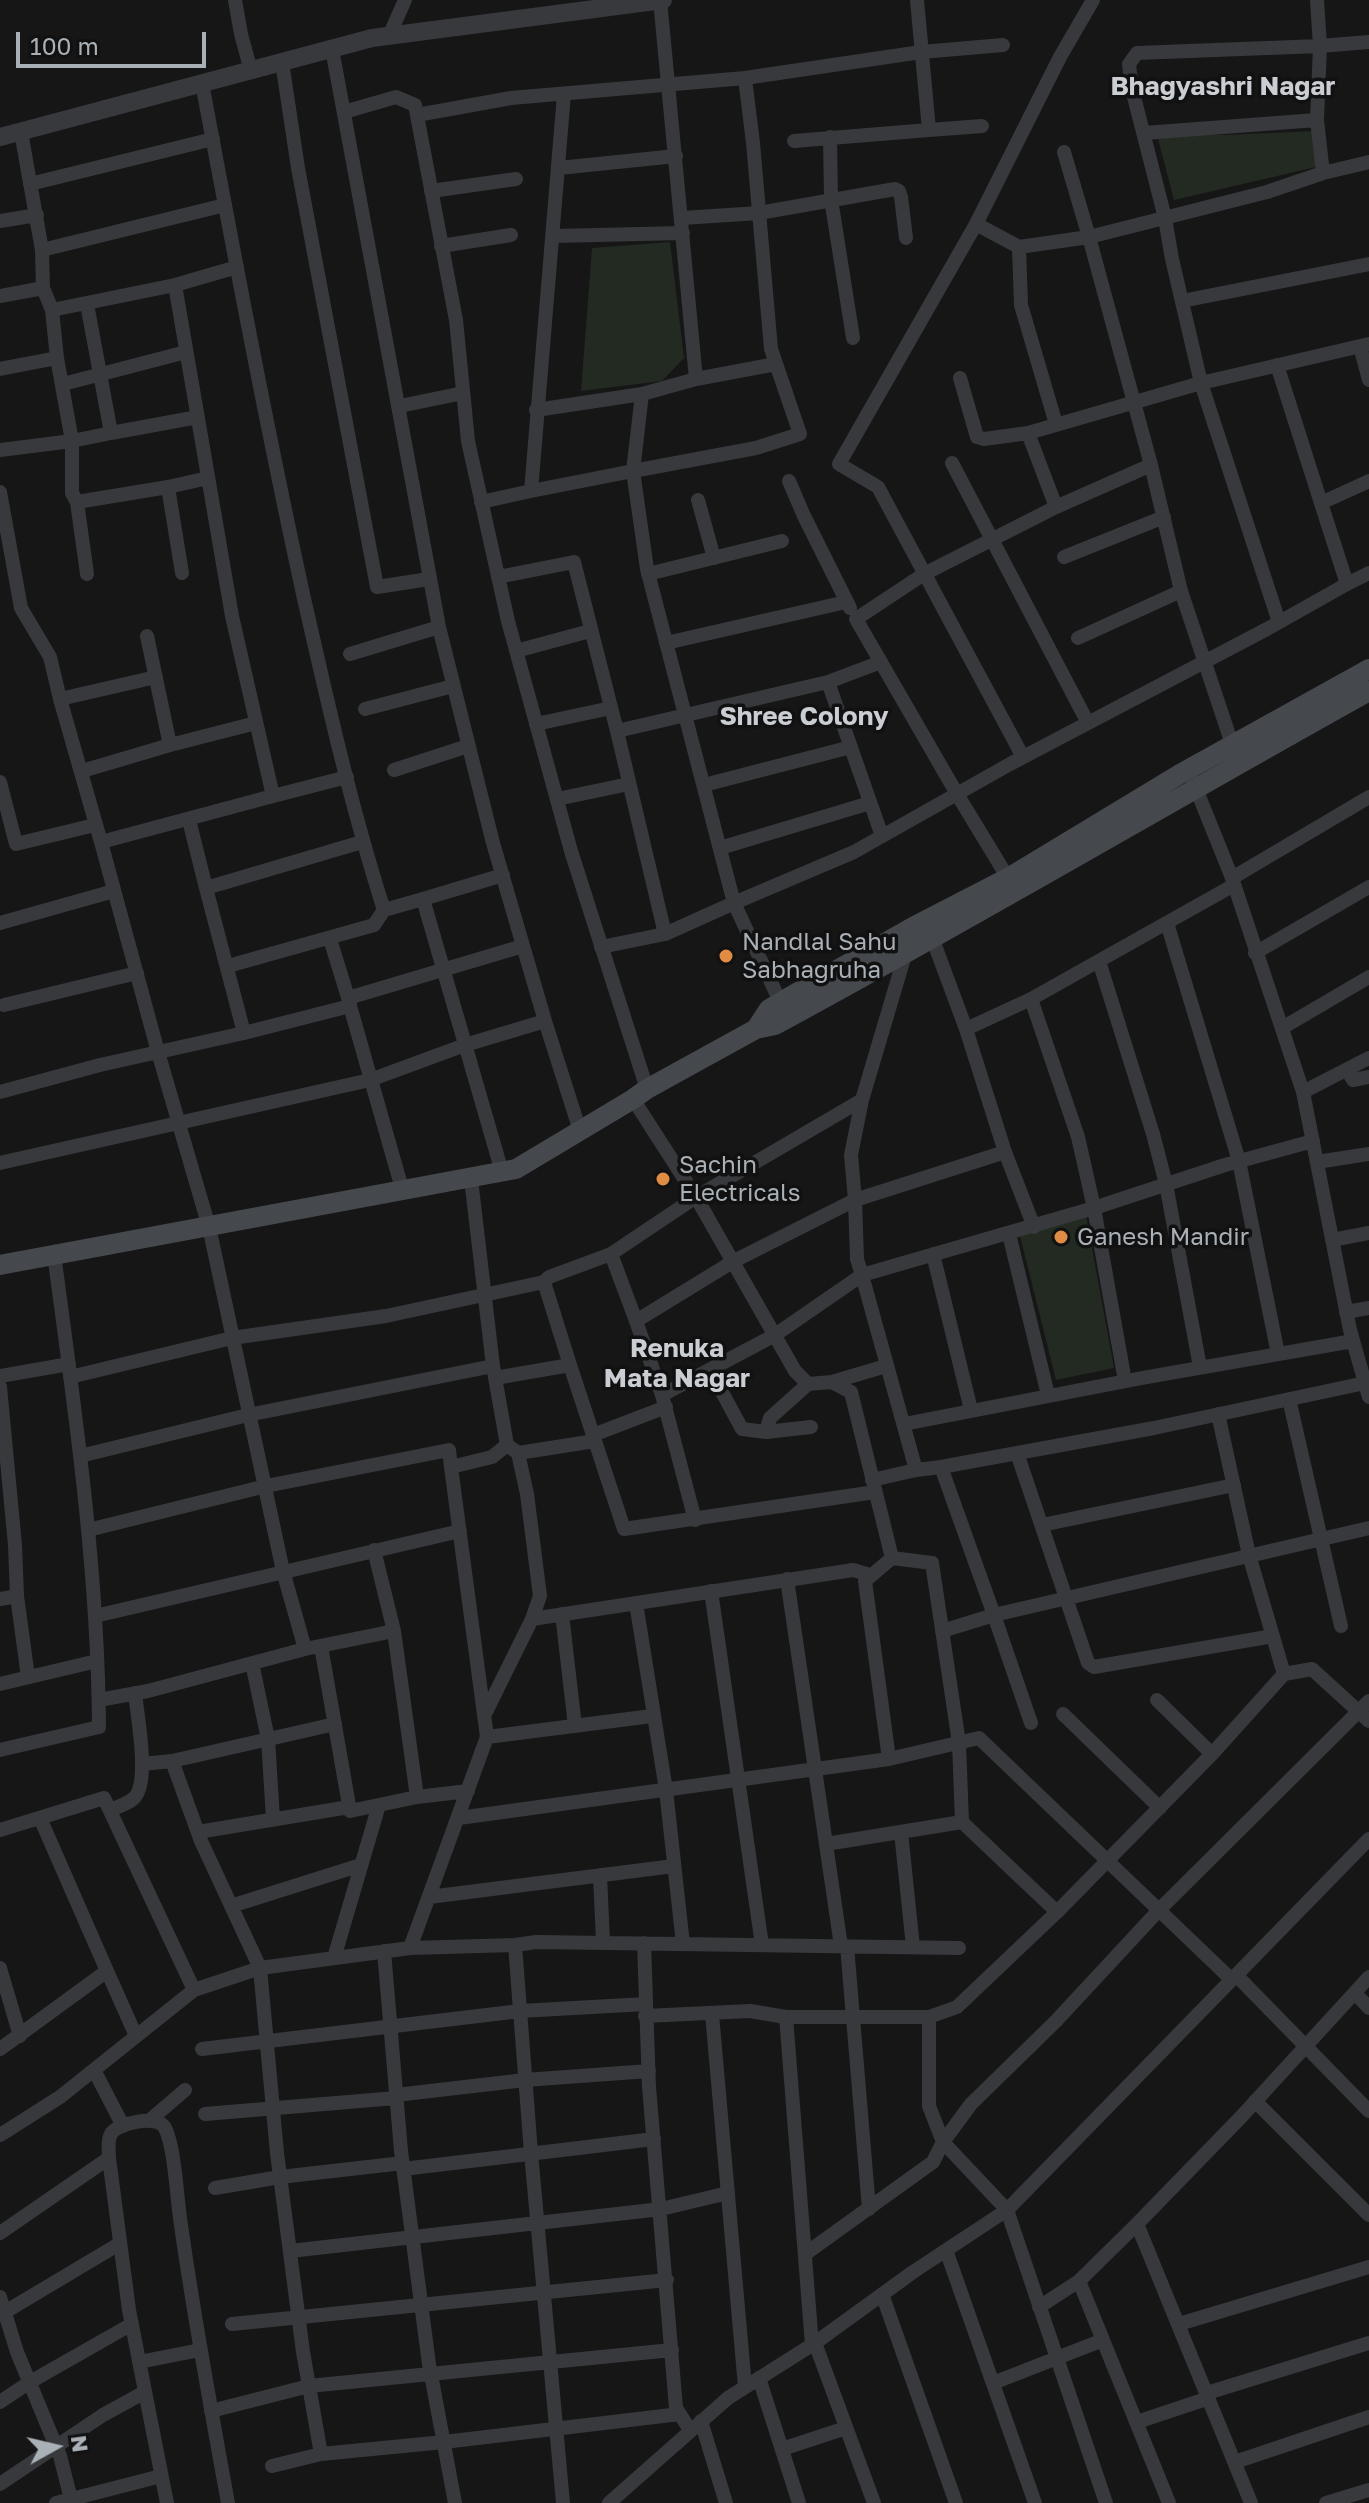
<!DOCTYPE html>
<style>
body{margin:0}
#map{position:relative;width:1369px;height:2503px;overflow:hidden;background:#161617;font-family:"Golos Text",sans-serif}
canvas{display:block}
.north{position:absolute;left:16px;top:2407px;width:80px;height:80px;-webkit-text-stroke:6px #111112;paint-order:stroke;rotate:82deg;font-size:22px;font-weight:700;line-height:32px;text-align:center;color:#a9b0b6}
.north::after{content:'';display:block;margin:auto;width:28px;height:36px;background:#a9b0b6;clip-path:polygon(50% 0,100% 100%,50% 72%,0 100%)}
.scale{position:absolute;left:16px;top:32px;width:190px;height:36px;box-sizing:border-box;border:4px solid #a9b0b6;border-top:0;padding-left:10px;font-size:24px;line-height:28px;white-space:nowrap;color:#a9b0b6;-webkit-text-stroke:6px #111112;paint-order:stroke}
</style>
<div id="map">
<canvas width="1369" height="2503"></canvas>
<div class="north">N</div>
<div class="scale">100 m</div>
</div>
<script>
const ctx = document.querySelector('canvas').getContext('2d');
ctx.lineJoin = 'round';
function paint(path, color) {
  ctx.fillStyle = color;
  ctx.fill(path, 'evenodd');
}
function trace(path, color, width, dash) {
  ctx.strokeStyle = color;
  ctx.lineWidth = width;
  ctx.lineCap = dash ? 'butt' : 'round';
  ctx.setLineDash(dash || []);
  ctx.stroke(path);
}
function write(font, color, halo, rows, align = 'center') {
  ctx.font = font + ' "Golos Text",sans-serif';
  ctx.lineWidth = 7;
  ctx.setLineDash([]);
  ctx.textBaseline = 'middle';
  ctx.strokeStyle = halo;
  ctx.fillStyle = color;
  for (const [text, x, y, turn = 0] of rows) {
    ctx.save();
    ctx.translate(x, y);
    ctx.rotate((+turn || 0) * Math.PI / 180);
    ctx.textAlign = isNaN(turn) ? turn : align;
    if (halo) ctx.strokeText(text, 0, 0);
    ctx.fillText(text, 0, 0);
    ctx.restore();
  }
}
const green = new Path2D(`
 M1315 131 1316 167 1174 200 1157 135H1224Z
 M670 242 684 358 662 381 581 391 592 248Z
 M1086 1215 1114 1368 1056 1380 1020 1236Z`);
const minor = new Path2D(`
 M235 0 241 34 251 71
 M389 36 405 0
 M332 49 439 627 493 843 545 1021 580 1131
 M282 62 298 168 377 587 429 579
 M202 83C234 254 266 424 303 594 327 700 351 807 384 910L423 899
 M564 94 531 491 633 471 642 394 696 379 660 0
 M344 112 396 97 415 105 456 320 468 441 508 621 571 851 647 1089
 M417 115 511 98 745 78
 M929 130 982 126
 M21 132 42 250
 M1144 133 1317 120
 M830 137 831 199 853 338
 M794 141 929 130 917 0
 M559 168 676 156
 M1323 173 1369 162
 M30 184 213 139
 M431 191 516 179
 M225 205 42 250 43 288 52 310 175 285 232 616 273 796 347 777
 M682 218 759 213 895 189 899 191 901 197 906 238
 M0 221 37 215
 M976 224 1019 247 1089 237 1064 152
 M554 236 683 233
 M441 246 511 235
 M1019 247 1021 305 1056 424
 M175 285 237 267
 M0 296 43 288
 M1182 301 1369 264
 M87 304 111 433 198 417
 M1360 346 1369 380
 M1277 365 1321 503
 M0 369 57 358
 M960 378 977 437 984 439 1028 433 1201 383 1369 344
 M696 379 776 364
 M63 384 186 352
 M400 406 463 393
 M536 410 642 394
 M1028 433 1056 507 1151 465
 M0 450 72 441 57 358 52 310
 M952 463 1088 723
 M789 481 804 516 850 608
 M0 492 21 608 50 657 60 699 101 842
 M698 500 714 558
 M77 502 168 487
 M481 502 531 491
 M1064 557 1164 517
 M182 573 168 487 208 478
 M87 574 77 502 72 493V441L111 433
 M648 574 782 541
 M498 577 574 562 617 731
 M1347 584 1369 573
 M1279 622 1201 383 1172 259 1165 218 1132 89 1129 64 1137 53 1320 46 1369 42
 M147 636 170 745 256 723
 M1078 638 1181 591
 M666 643 846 602
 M516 651 590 631
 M350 654 439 627
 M828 682 882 836
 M60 699 156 677
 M365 709 453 686
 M536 724 611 708
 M1235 753 1181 591 1151 465 1089 237 1267 192 1323 173 1317 120 1320 46 1317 0
 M1023 757 878 487 839 464 976 224 1060 57 1093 0
 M394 770 468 746
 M82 771 170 745
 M1193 781 1232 878 1303 1092 1350 1330 1369 1397
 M0 782 16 844 95 825
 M704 785 851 747
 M273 796 101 842 158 1052 209 1227 283 1571 305 1649
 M557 799 629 784
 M189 820 206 888 362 842
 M720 848 870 803
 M1008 878 957 794 856 619 924 574 1056 507
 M1232 878 1369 797
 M206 888 244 1033 350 1006 403 1192
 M0 923 114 891
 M1167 923 1239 1161 1278 1354
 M665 934 734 903 647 569 633 471 756 448 800 434 771 349 753 143 745 78 921 52 1003 45
 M330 939 350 1004
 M601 947 665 934 617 731 828 682 881 662
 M1255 953 1369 887
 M905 955 862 1100 851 1155 855 1200 1005 1152 966 1029 930 932
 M1099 961 1153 1134 1166 1184 1200 1367
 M228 966 374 925 384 910
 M348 998 523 946
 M1031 999 1078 1137 1094 1208 1225 1165 1313 1141
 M4 1005 137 973
 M784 1010 734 903 854 852 1010 764 1267 629 1347 584 1321 503 1369 481
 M1282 1028 1369 977
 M966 1029 1031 999 1234 885
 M1347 1070 1353 1080 1369 1077
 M0 1092 100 1065 244 1033
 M1303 1092 1369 1058
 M633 1099 696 1197 795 1371 808 1384 832 1382 851 1392 892 1558 865 1581 889 1759
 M862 1100 696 1197 611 1254 636 1321 734 1261 855 1200 857 1259 862 1275 1094 1208 1125 1381
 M1005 1152 1034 1227
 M1317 1162 1369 1154
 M0 1163 370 1080 465 1045 545 1021
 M502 1172 423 899 503 875
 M471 1179 493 1366 507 1445 518 1453 527 1494 540 1596 532 1619 484 1716
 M1009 1234 1048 1395
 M1332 1240 1369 1233
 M933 1254 971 1410
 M1346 1312 1369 1308
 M636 1321 662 1395 775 1335 862 1275 916 1470 941 1467
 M570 1365 544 1282 549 1277 611 1254
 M710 1370 742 1429 766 1432 811 1427
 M0 1376 69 1364
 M70 1377 232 1338 386 1316 544 1282
 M495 1378 570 1365 624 1529 875 1492
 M832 1382 886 1366
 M1365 1383 1154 1428 941 1467 994 1615 1369 1528
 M0 1387 15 1545 17 1596
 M662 1395 695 1520
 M1289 1399 1341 1626
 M1218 1414 1249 1555 1284 1674 1312 1669 1369 1721
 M904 1424 1142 1378 1353 1341
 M766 1432 770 1418 808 1384
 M593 1435 666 1407
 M518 1453 595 1441
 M1017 1453 1088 1663 1094 1667 1273 1636
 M80 1456 248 1415 493 1366
 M872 1480 916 1470
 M1042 1525 1234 1485
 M88 1530 266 1486 449 1450 451 1467 492 1457 507 1445
 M374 1550 394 1631
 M787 1579 841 1946
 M711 1591 762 1945
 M0 1599 17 1596 28 1677
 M636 1603 666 1790 683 1944
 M562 1614 575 1726
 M95 1616 460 1531
 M532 1619 853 1570 870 1575
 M942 1631 994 1615 1031 1723
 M321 1646 350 1811 417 1797 468 1791
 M252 1663 268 1739 273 1819
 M0 1684 97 1661
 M99 1700 148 1691 305 1649 394 1631 417 1797
 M1157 1700 1212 1754 1284 1674
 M1063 1714 1160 1808
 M487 1737 652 1716
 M0 1750 99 1727C98 1569 75 1411 54 1254
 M142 1764 172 1761
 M110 1810C117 1807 127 1804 133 1799 151 1785 137 1715 135 1693
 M40 1818 107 1971
 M459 1818 889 1759 979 1738 1232 1980
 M962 1822 1057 1912
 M0 1830 104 1798 194 1990
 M198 1832 349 1807
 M901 1832 913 1947
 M826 1844 962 1822 959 1743 932 1563 892 1558
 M600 1875 603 1942
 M429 1897 674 1866
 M231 1906 361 1865
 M644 1943 649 2087 676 2408 690 2430
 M515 1945 531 2153 563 2503
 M847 1946 869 2209
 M410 1948 487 1737 451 1467
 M384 1951 401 2151 429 2364 455 2503
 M334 1958 379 1805
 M0 1968 20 2036
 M1237 1976 1369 2111
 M1355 1993 1369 2008
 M712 2014 745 2387
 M645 2016 750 2011 786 2017H929L957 2007 1057 1912 1212 1754
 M786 2017 812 2345
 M929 2017V2106L943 2142 1007 2210 1106 2503
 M0 2049 107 1971 136 2036
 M202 2049 520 2011 646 2004
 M94 2070 123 2126
 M396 2095 525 2080 649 2071
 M1255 2101 1369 2215
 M205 2114 396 2098
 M150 2120 185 2090
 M0 2135 60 2097 194 1990 260 1968 410 1948 515 1945 536 1942 959 1948
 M109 2158 129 2310 167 2503
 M403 2169 654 2139
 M215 2188 280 2177 403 2163
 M1137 2224 1079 2281 1169 2503
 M0 2233 109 2158C109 2151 107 2141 111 2134 117 2123 158 2114 165 2128 175 2147 177 2202 181 2225 194 2318 211 2410 228 2503
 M946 2250 1035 2503
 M290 2251 661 2209 728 2193
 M805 2254 933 2162 943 2142 971 2104 1056 2021 1159 1910 1369 1701
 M882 2294 956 2503
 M0 2297 17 2352 60 2456 72 2503
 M1039 2307 1079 2281
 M0 2315 119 2244
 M232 2324 667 2280
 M1179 2324 1369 2267
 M815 2343 874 2503
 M139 2362 200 2350
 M759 2378 799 2503
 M993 2383 1103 2340
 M1207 2393 1369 2343
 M0 2402 30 2382 132 2324
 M211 2411 309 2386 672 2350
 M701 2421 726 2503
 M1137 2422 1209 2398
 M782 2449 846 2428
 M321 2454 303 2352 277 2153 260 1968 201 1841 172 1761 335 1724
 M1235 2462 1369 2417
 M272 2466 321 2454 444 2442 680 2414
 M0 2484 103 2415 145 2392
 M56 2503 161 2476
 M609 2503 728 2398 815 2343 913 2272 1007 2210 1369 1839
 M1251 2503 1137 2224 1241 2117 1369 1977
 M1326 2503 1369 2490`);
const tertiary = new Path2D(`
 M0 137 372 38 663 0`);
const secondary = new Path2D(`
 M756 1029 769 1009 791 996 913 927 1008 878 1180 774 1369 669
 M0 1265 516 1169 633 1099 647 1089 756 1029 775 1025C975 917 1171 801 1369 691`);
const markers = [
 [726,956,8,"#e08c45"],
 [663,1179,8,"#e08c45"],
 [1061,1237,8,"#e08c45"]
];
const poiNames = [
 ["Nandlal Sahu",742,942],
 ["Sabhagruha",742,970],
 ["Sachin",679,1165],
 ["Electricals",679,1193],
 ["Ganesh Mandir",1077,1237]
];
const neighbourhoodNames = [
 ["Bhagyashri Nagar",1223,87],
 ["Shree Colony",804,717],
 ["Renuka",677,1349],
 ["Mata Nagar",677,1379]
];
paint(green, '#232a22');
trace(minor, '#37393c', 14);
trace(tertiary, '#37393c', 18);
trace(secondary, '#45484c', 20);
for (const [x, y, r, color] of markers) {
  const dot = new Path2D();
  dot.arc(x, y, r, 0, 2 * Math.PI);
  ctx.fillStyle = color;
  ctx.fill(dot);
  trace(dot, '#111112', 3);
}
write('24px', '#a9b0b6', '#111112', poiNames, 'left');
write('bold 26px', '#caced3', '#111112', neighbourhoodNames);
</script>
